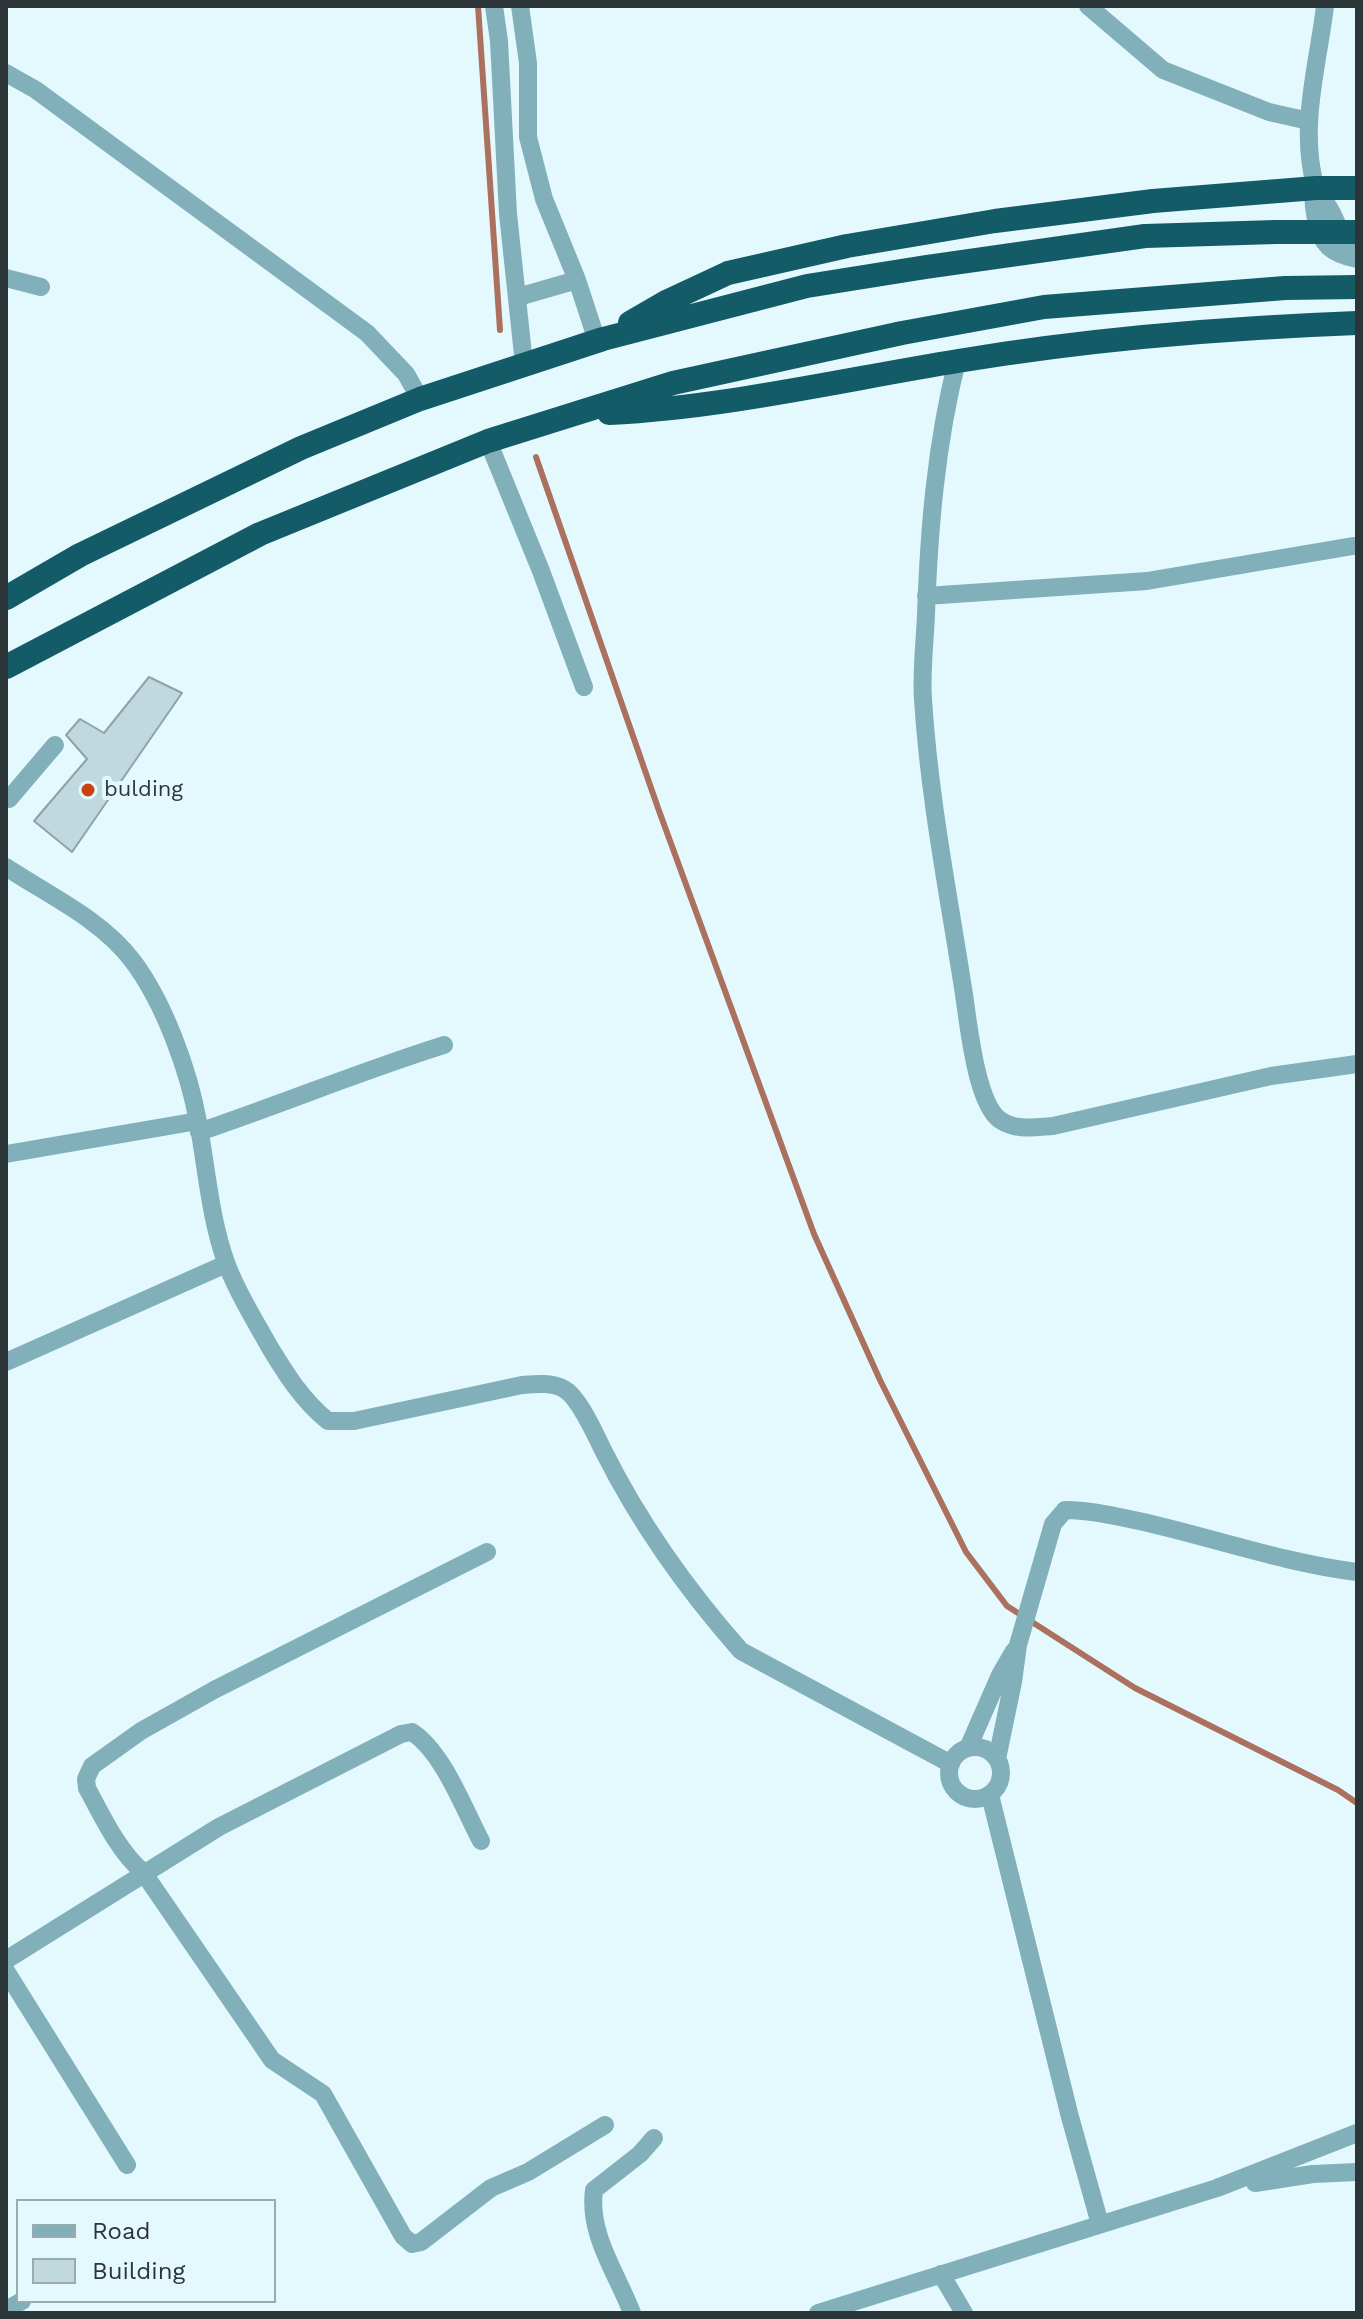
<!DOCTYPE html>
<style>
body{margin:0}
#map{position:relative;width:1363px;height:2319px;overflow:hidden;background:#e4f9fd;font-family:"Work Sans",sans-serif}
canvas{display:block}
.frame{position:absolute;inset:0;border:8px solid #2c3638;pointer-events:none}
.legend{position:absolute;left:16px;top:2199px;width:260px;height:104px;box-sizing:border-box;background:#e4f9fd;border:2px solid #9aabae;margin:0;padding:10px 14px;list-style:none;font-size:24px;color:#2c3638}
.legend li{display:flex;align-items:center;gap:16px;height:40px}
.legend b{width:40px;border:2px solid #9aabae}
</style>
<div id="map">
<canvas width="1363" height="2319"></canvas>
<div class="frame"></div>
<ul class="legend">
<li><b style="height:10px;background:#81b0ba"></b>Road</li>
<li><b style="height:22px;background:#c0d9df"></b>Building</li>
</ul>
</div>
<script>
const ctx = document.querySelector('canvas').getContext('2d');
ctx.lineJoin = 'round';
function trace(path, color, width, dash) {
  ctx.strokeStyle = color;
  ctx.lineWidth = width;
  ctx.lineCap = dash ? 'butt' : 'round';
  ctx.setLineDash(dash || []);
  ctx.stroke(path);
}
function paint(path, color) {
  ctx.fillStyle = color;
  ctx.fill(path, 'evenodd');
}
function write(font, color, halo, rows, align = 'center') {
  ctx.font = font + ' "Work Sans",sans-serif';
  ctx.lineWidth = 8;
  ctx.setLineDash([]);
  ctx.textBaseline = 'middle';
  ctx.strokeStyle = halo;
  ctx.fillStyle = color;
  for (const [text, x, y, turn = 0] of rows) {
    ctx.save();
    ctx.translate(x, y);
    ctx.rotate((+turn || 0) * Math.PI / 180);
    ctx.textAlign = isNaN(turn) ? turn : align;
    if (halo) ctx.strokeText(text, 0, 0);
    ctx.fillText(text, 0, 0);
    ctx.restore();
  }
}
const stream = new Path2D(`
 M478 6 500 330
 M536 457 658 808 814 1234 880 1380 966 1552 1007 1606 1135 1688 1338 1790 1357 1803`);
const building = new Path2D(`
 M149 677 182 693 72 852 34 821 87 759 66 735 80 719 104 733Z`);
const minor = new Path2D(`
 M494 6 499 41 508 214 524 364
 M520 6 528 63V137L544 199 577 280 597 341
 M1088 6 1163 70 1269 112 1309 121
 M1325 6C1318 65 1299 126 1315 185 1318 194 1326 202 1331 211 1339 226 1342 242 1357 252
 M6 73 36 90 367 333 406 374 420 399
 M1316 188C1312 199 1314 208 1316 219 1320 245 1332 254 1357 259
 M6 278 41 287
 M518 297 577 280
 M957 361C936 444 929 529 926 614 925 642 921 671 923 699 929 796 948 892 963 988 968 1018 975 1102 1000 1120 1016 1131 1036 1127 1053 1126L1271 1076 1357 1064
 M488 441 541 571 584 687
 M926 596 1147 581 1353 546
 M6 799H9L55 745
 M6 867C48 895 101 919 132 960 164 1002 189 1071 198 1122 207 1170 210 1219 227 1265 238 1294 254 1319 269 1346 286 1374 302 1400 328 1421H354L522 1385C535 1384 552 1382 564 1389 579 1397 595 1434 603 1450 639 1522 688 1591 741 1651L951 1764
 M199 1132C282 1104 361 1071 444 1045
 M6 1154 198 1121
 M6 1362 226 1264
 M487 1552 214 1690 141 1731 92 1766 86 1779 87 1788C102 1816 119 1852 143 1872L272 2060 323 2094 403 2236 412 2244 421 2242 491 2188 528 2172 605 2125
 M949 1773a26 26 0 1 1 52 0a26 26 0 1 1-52 0Z
 M968 1748 1000 1675 1014 1651
 M997 1759 1013 1682 1018 1645 1053 1524 1065 1510C1090 1510 1114 1516 1139 1521 1211 1537 1284 1563 1357 1572
 M990 1795 1070 2117 1100 2224
 M6 1960 219 1827 401 1734 412 1732C443 1752 464 1809 481 1841
 M6 1971 127 2165
 M1255 2183 1313 2174 1357 2172
 M941 2274 964 2313
 M6 2310 22 2301
 M632 2313C617 2273 588 2235 594 2190L640 2154 654 2138
 M818 2313 1217 2188 1357 2133`);
const highway = new Path2D(`
 M630 323 668 301 728 273 847 246 995 221 1153 201 1316 188H1357
 M609 413C727 407 841 380 958 361 1090 339 1223 328 1357 323
 M6 598 80 555 301 448 420 399 603 339 807 286 926 267 1145 236 1276 232
 M6 667 260 534 488 441 673 383 902 333 1044 307 1285 288 1357 287`);
const highwayBridge = new Path2D(`
 M1276 232H1357`);
const markers = [
 [88,790,8,"#ca4211"]
];
const poiNames = [
 ["bulding",104,790]
];
trace(stream, '#ab715e', 6);
paint(building, '#c0d9df');
trace(building, '#8ca4a9', 2);
trace(minor, '#81b0ba', 18);
trace(highway, '#135b67', 24);
trace(highwayBridge, '#135b67', 24);
for (const [x, y, r, color] of markers) {
  const dot = new Path2D();
  dot.arc(x, y, r, 0, 2 * Math.PI);
  ctx.fillStyle = color;
  ctx.fill(dot);
  trace(dot, '#e4f9fd', 3);
}
write('22px', '#2c3638', '#e4f9fd', poiNames, 'left');
</script>
